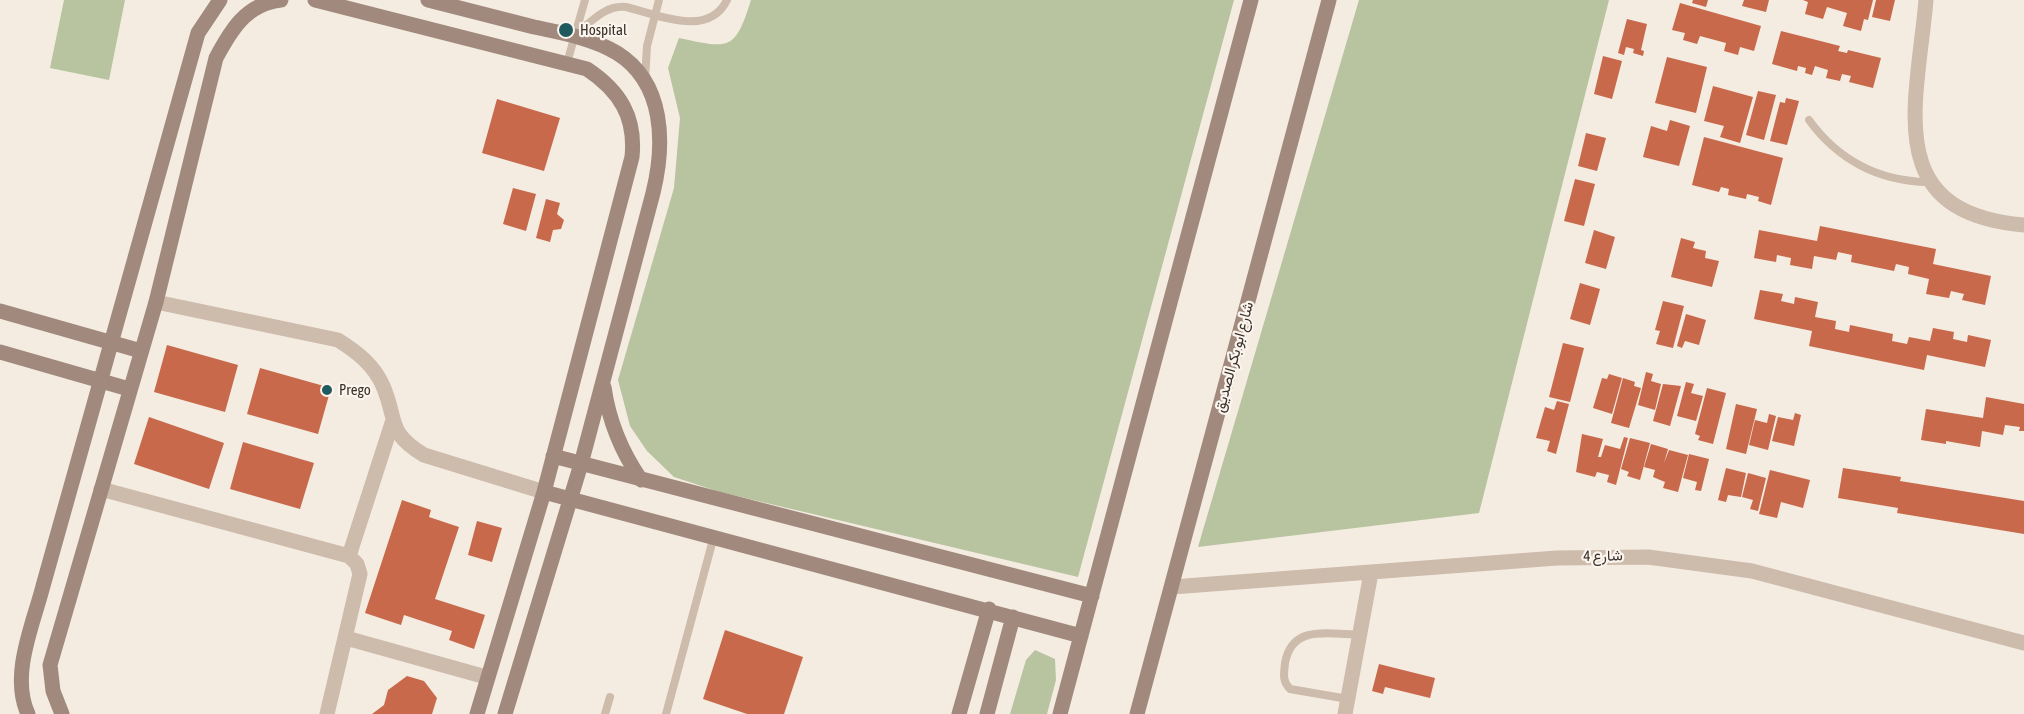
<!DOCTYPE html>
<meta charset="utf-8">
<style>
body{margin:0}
canvas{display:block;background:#f4ebe1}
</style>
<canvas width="2024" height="714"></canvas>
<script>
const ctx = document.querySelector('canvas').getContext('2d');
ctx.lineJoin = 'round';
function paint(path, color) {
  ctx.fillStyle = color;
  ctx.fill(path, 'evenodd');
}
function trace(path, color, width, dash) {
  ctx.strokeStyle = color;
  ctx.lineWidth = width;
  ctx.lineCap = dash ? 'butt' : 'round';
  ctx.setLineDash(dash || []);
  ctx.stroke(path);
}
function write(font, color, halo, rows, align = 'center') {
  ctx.font = font + ' "Asap Condensed",Vazirmatn,sans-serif';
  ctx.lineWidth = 4.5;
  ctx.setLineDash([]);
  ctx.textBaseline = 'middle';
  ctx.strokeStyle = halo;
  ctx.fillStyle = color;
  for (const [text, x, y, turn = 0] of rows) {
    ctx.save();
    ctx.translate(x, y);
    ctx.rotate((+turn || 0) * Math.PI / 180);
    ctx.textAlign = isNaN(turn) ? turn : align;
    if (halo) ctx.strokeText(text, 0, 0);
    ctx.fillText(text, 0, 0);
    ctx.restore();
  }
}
const green = new Path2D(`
 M64 0H125L109 80 50 68Z
 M751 0H1234L1078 577 720 492 674 477 647 451 630 426 618 380 674 188 680 118 668 68 679 38C730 49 735 51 751 0Z
 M1359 0H1609L1479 513 1198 547Z
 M1035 650 1055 659 1056 680 1047 714H1010L1026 660Z`);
const building = new Path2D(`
 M1693 0H1708L1706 7 1692 3Z
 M1744 0H1769L1766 12 1742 6Z
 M1803 0H1873L1868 20 1864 19 1861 31 1843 26 1847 13 1827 7 1823 19 1805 14 1808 2Z
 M1876 0H1895L1890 21 1872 17Z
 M1680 3 1761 26 1754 51 1740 47 1738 55 1724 51 1726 43 1700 36 1697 44 1683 40 1685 33 1672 30Z
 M1627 19 1647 24 1641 50 1644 51 1643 56 1633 53 1634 49 1626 47 1624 55 1618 53Z
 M1781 31 1840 46 1838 51 1847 53 1848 50 1881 58 1873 88 1849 82 1851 76 1842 74 1840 81 1826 78 1828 70 1815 66 1812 75 1805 73 1806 68 1798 66 1797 71 1772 64Z
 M1603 56 1622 61 1612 99 1594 94Z
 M1667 57 1707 67 1696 113 1655 103Z
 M1713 86 1753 97 1740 143 1720 137 1724 126 1704 121Z
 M1758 91 1776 95 1764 140 1746 135Z
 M1786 98 1799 101 1787 145 1770 141 1780 102 1785 103Z
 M497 99 560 118 544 171 482 153Z
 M1670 120 1690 126 1679 166 1643 157 1651 126 1667 131Z
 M1586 133 1606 138 1597 171 1578 166Z
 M1704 137 1783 158 1771 205 1758 201 1759 197 1747 194 1746 199 1728 195 1729 189 1721 187 1719 192 1692 185Z
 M1575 179 1595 184 1584 226 1564 221Z
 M513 188 536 194 526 231 503 224Z
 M546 199 560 203 557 214 564 220 561 229 553 230 550 242 536 238Z
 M1820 226 1936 249 1933 264 1991 276 1985 305 1962 300 1964 294 1951 291 1949 298 1926 294 1929 279 1908 274 1909 267 1896 264 1894 271 1851 262 1852 255 1838 252 1836 260 1814 256 1812 269 1790 265 1791 258 1777 255 1776 262 1754 258 1759 230 1817 241Z
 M1594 230 1615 237 1606 269 1585 263Z
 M1681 238 1695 242 1693 248 1706 251 1705 258 1719 261 1712 287 1671 277Z
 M1580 283 1600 289 1590 325 1570 319Z
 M1760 290 1783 294 1781 301 1794 304 1795 297 1818 302 1815 317 1836 321 1835 329 1849 332 1850 325 1893 334 1892 341 1907 344 1909 337 1930 341 1933 328 1954 332 1953 339 1967 342 1968 335 1991 340 1985 367 1927 355 1924 370 1809 346 1812 331 1754 319Z
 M1663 301 1684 306 1673 348 1656 344 1660 331 1655 330Z
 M1686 314 1706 320 1699 345 1685 341 1682 348 1677 346Z
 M1563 343 1584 348 1570 402 1549 397Z
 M167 345 238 365 225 412 154 392Z
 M260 368 331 388 318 434 247 414Z
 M1646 372 1653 374 1651 381 1661 384 1655 410 1638 405Z
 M1609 374 1622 378 1612 414 1593 408 1602 378 1607 379Z
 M1623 378 1635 382 1634 386 1641 388 1629 428 1611 423Z
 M1686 382 1694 384 1691 393 1703 396 1696 421 1677 416Z
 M1663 384 1681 386 1670 426 1653 421Z
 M1707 388 1726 393 1713 444 1698 440 1700 436 1695 434Z
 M1986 397 2024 404V431H2019L2020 427 2005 425 2003 435 1982 431 1980 447 1946 441V444L1921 440 1926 409 1983 418Z
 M1557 401 1569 404 1556 454 1547 451 1550 441 1536 438 1545 407 1554 410Z
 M1736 404 1757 409 1746 454 1726 449Z
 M1795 413 1801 415 1794 446 1772 441 1778 417 1793 420Z
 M1769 414 1776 416 1768 450 1749 445 1755 420 1767 423Z
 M149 417 224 443 209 489 134 464Z
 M1582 434 1603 439 1598 457H1601L1605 445 1620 449 1624 437 1628 438 1616 485 1607 482 1609 475 1597 472 1595 477 1576 472Z
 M1630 438 1650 443 1640 480 1627 476 1629 472 1621 469Z
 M243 442 314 463 300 509 230 489Z
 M1651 444 1668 449 1664 463 1669 450 1688 455 1678 492 1663 488 1665 482 1653 477 1655 470 1644 467Z
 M1689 454 1709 459 1701 491 1695 490 1697 482 1683 478Z
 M1726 468 1746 473 1741 497 1728 495 1726 502 1718 500Z
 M1843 468 1901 477 1900 481 2024 501V534L1897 513 1898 508 1838 498Z
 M1770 470 1810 480 1803 508 1781 502 1777 518 1759 514Z
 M1748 473 1766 478 1758 511 1750 509 1753 500 1742 497Z
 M402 500 431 510 429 517 459 527 435 599 485 615 474 649 449 640 452 631 404 615 401 625 365 613Z
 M477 521 502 528 492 562 468 555Z
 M725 630 803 657 784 714H747L703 699Z
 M1379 664 1435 678 1430 698 1385 687 1383 694 1372 691Z
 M407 676 424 681 437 698 432 714H372L384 705 388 690Z`);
const lane = new Path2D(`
 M574 36C590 23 604 5 626 7 657 14 708 39 727 0
 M567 63 585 0
 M645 79 647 46 659 0
 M1809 120C1838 160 1879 181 1928 182
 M1348 699 1290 689C1282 681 1284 674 1285 663 1292 624 1329 634 1360 635
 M605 714 610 697
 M666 714 714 536`);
const street = new Path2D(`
 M1926 0C1917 104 1880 213 2024 225
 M156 302 338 340C357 352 374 365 383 386 398 421 386 432 424 455L544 492
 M101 489 349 556 357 564 360 574 327 714
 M349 556 392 423
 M1172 587 1557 558 1648 557 1752 571 2024 643
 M346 638 486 677
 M1345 714 1371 573`);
const secondary = new Path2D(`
 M315 0 587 69C620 91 636 117 632 157L544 492 477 714
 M428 0C463 9 499 18 534 27 562 33 592 38 617 53 665 83 665 144 653 193L581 464 505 714
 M0 311 141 351
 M0 352 129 389
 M604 387C609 422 621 451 641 480
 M553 456 1092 596
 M544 492 1081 636
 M28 714C10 675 33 625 43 586L198 33 220 0
 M62 714 53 691 50 665 156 302 216 58C231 30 246 4 281 0
 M959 714 989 609
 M987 714 1013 617
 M1060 714 1251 0
 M1137 714 1329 0`);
const markers = [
 [566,30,8,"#1f5a5e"],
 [327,390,6,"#1f5a5e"]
];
const poiNames = [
 ["Hospital",580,30],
 ["Prego",339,390]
];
const streetNames = [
 ["شارع ابو بكر الصديق",1234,357,-75],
 ["شارع 4",1603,556,-1]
];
paint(green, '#b8c4a0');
paint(building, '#c8694b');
trace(lane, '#cdbbac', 8);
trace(street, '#cdbbac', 15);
trace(secondary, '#a18a7d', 15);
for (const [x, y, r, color] of markers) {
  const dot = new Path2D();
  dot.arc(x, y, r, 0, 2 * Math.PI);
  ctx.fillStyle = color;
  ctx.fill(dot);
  trace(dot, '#fbf5ee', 2);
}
write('15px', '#3b302b', '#fbf5ee', poiNames, 'left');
write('15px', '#3b302b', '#fbf5ee', streetNames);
</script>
